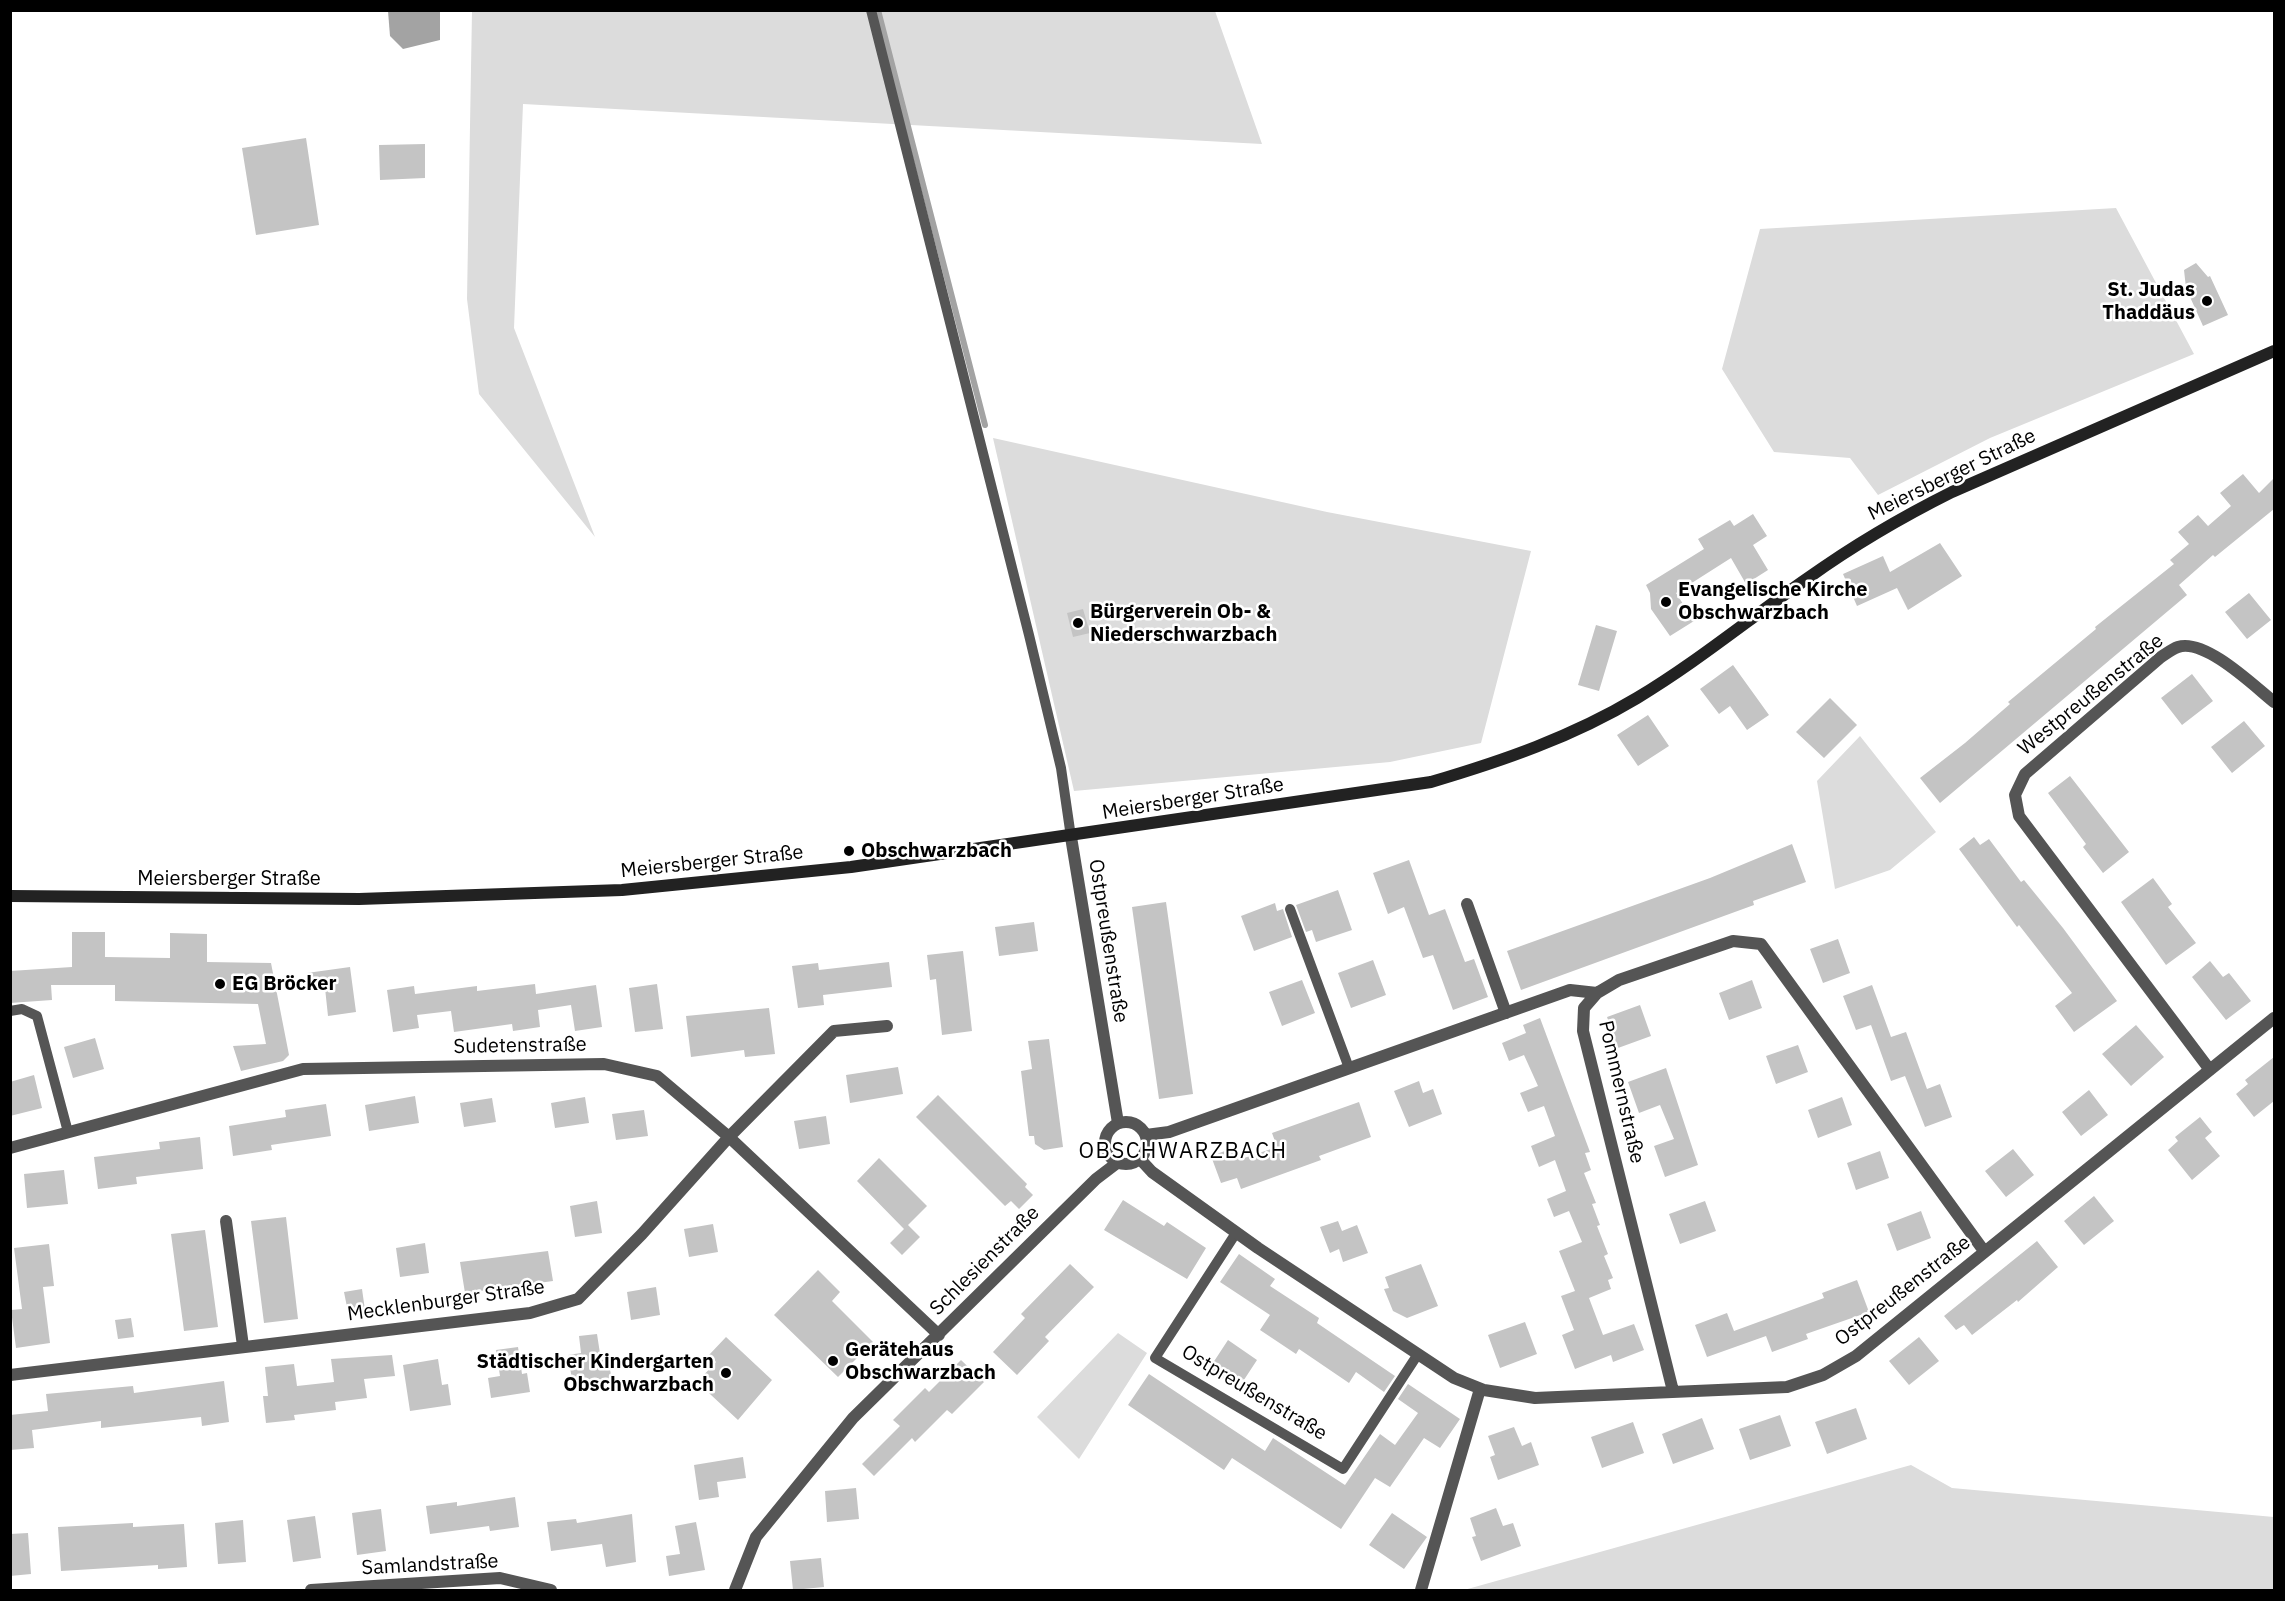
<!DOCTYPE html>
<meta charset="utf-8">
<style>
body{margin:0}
#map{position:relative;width:2285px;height:1601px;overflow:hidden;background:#fff;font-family:"IBM Plex Sans",sans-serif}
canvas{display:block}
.frame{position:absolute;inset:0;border:12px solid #000;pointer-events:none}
</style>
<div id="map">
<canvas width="2285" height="1601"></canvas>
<div class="frame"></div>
</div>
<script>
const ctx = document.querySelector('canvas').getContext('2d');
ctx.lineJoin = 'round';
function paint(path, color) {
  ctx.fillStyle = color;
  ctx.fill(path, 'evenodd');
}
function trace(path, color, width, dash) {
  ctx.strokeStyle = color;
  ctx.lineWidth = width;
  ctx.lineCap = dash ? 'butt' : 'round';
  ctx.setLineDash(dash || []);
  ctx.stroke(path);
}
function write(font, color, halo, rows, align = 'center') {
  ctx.font = font + ' "IBM Plex Sans",sans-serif';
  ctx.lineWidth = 5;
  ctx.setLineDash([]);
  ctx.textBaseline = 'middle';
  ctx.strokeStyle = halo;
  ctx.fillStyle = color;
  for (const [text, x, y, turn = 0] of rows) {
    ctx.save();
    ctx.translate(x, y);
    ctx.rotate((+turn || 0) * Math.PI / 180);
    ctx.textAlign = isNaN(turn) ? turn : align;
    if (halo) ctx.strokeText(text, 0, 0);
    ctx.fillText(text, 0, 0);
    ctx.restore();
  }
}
const green = new Path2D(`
 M472 11H1215L1262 144 523 104 514 328 595 537 479 394 467 299Z
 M2116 208 2194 354 1990 438 1878 495 1850 458 1774 452 1722 369 1760 229Z
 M993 438 1327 512 1531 551 1481 743 1390 762 1074 791Z
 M1860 736 1936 832 1890 870 1835 889 1817 781Z
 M1118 1333 1147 1353 1079 1459 1037 1417Z
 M1911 1465 1952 1488 2274 1517V1590H1464Z`);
const water = new Path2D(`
 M388 11H440V40L403 49 390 36Z`);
const stream = new Path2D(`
 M878 10 985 425`);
const building = new Path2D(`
 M306 138 319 225 256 235 242 148Z
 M425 144V178L380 180 379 145Z
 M2196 263 2208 277 2210 276 2228 315 2203 326 2186 288 2184 270Z
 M2243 474 2259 493 2274 478V509L2215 557 2213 555 2179 585 2187 595 1940 803 1920 778 1965 743 2010 704 2008 702 2096 629 2095 627 2174 564 2170 560 2189 544 2178 532 2198 515 2208 526 2231 506 2220 493Z
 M1753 514 1767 536 1753 545 1768 570 1746 584 1731 558 1676 593 1694 621 1670 636 1651 609 1650 593 1646 585 1704 549 1698 539 1730 520 1734 526Z
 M1940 543 1962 576 1908 610 1897 588 1857 606 1843 574 1883 556 1890 572Z
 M2249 593 2271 620 2247 639 2225 612Z
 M1083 609 1090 633 1073 637 1067 613Z
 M1596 625 1617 631 1599 691 1578 685Z
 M1733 665 1769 715 1747 730 1730 706 1719 714 1700 689Z
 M2192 674 2213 701 2182 725 2161 698Z
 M1830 698 1857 725 1824 758 1796 732Z
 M1648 715 1669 746 1638 766 1617 735Z
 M2244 721 2265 746 2232 773 2211 747Z
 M2070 776 2129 852 2103 873 2083 847 2086 844 2048 793Z
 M1974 837 1980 845 1989 839 2021 882 2024 880 2063 928 2117 1001 2074 1032 2055 1006 2072 993 2019 925 2017 927 1959 849Z
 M1792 844 1806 882 1753 901 1754 905 1521 990 1507 951 1710 878Z
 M1409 860 1429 915 1445 909 1465 962 1474 959 1488 997 1453 1010 1433 955 1423 958 1404 907 1388 914 1373 873Z
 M2153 878 2172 904 2168 907 2196 943 2166 965 2121 902Z
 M1338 890 1352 930 1316 942 1312 930 1306 932 1296 905Z
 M1166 902 1193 1094 1159 1099 1132 907Z
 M1275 903 1277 911 1283 909 1292 937 1254 951 1241 916Z
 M1034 922 1038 951 999 956 995 927Z
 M72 932H105V957L170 958V933L207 934V962L271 963 289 1055 283 1061 241 1071 233 1046 266 1044 258 1004 115 1001V985H51L52 1000 10 1003V971L72 967Z
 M1838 939 1850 973 1823 983 1810 949Z
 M963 951 972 1031 942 1035 936 979 930 980 927 955Z
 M1373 960 1386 995 1351 1008 1338 973Z
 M2210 961 2223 977 2229 973 2251 1001 2226 1020 2192 977Z
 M889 962 892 987 823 995 824 1005 798 1008 792 966 818 963 819 970Z
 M350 967 356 1012 328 1016 325 988 309 990 307 973Z
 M1302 980 1315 1013 1282 1026 1269 992Z
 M1752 980 1762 1008 1729 1020 1719 993Z
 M535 984 536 994 596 985 602 1027 575 1031 571 1005 538 1010 540 1027 513 1031 512 1024 454 1032 451 1011 417 1015 419 1028 393 1032 387 990 414 986 415 994 477 986V991Z
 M657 984 663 1029 635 1032 629 988Z
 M1872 985 1891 1037 1906 1032 1927 1089 1940 1084 1952 1117 1925 1127 1905 1076 1891 1081 1871 1025 1856 1030 1843 996Z
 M1640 1005 1651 1036 1618 1048 1607 1017Z
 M769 1008 775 1054 745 1057 744 1050 691 1057 686 1016Z
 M1540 1018 1590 1152 1585 1153 1591 1170 1584 1173 1596 1203 1592 1204 1600 1225 1597 1226 1608 1254 1604 1256 1613 1278 1608 1280 1611 1289 1589 1298 1603 1335 1634 1324 1644 1350 1613 1362 1611 1355 1575 1369 1562 1335 1574 1330 1561 1296 1575 1291 1559 1251 1582 1242 1569 1211 1554 1217 1547 1199 1566 1191 1555 1160 1539 1167 1531 1146 1555 1136 1544 1106 1528 1112 1520 1093 1538 1086 1524 1055 1509 1061 1502 1043 1526 1033 1523 1025Z
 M2136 1025 2164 1057 2131 1086 2102 1054Z
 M95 1038 104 1069 73 1078 64 1047Z
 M1049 1039 1063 1147 1044 1150 1035 1144 1034 1136H1029L1021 1071 1032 1069 1028 1041Z
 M1798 1045 1808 1072 1776 1084 1766 1056Z
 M2274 1057V1101L2254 1117 2236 1094 2248 1084 2245 1080Z
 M898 1067 903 1094 850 1103 846 1075Z
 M1666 1068 1698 1165 1665 1177 1654 1146 1674 1139 1660 1105 1639 1113 1628 1082Z
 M34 1075 42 1108 10 1116V1082Z
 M1419 1081 1423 1093 1433 1089 1442 1114 1409 1127 1394 1091Z
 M2089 1090 2108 1115 2081 1136 2062 1112Z
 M938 1095 1027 1184 1025 1187 1033 1195 1019 1209 1011 1201 1005 1206 916 1117Z
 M415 1096 419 1123 369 1131 365 1105Z
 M585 1097 589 1123 555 1128 551 1103Z
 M1842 1097 1852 1125 1818 1138 1808 1110Z
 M492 1098 496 1122 464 1127 460 1103Z
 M1359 1102 1371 1137 1319 1156 1321 1160 1241 1189 1237 1178 1221 1183 1211 1156 1236 1147 1241 1159 1277 1147 1272 1133Z
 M326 1104 331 1136 271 1145 272 1150 233 1156 229 1126 286 1117 285 1110Z
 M644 1110 648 1136 616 1140 612 1114Z
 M826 1116 830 1144 799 1149 794 1121Z
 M2200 1117 2212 1132 2205 1138 2220 1156 2192 1180 2168 1150 2178 1141 2175 1137Z
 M200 1137 203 1169 136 1177 137 1184 98 1189 94 1157 160 1149 159 1142Z
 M2013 1149 2034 1175 2006 1197 1985 1171Z
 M1880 1151 1889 1178 1856 1190 1847 1163Z
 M879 1158 927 1206 908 1225 920 1237 902 1255 890 1243 904 1229 857 1181Z
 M64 1170 68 1204 27 1208 24 1174Z
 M2094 1196 2114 1221 2084 1245 2064 1221Z
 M1123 1200 1164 1226 1167 1222 1206 1248 1187 1279 1104 1230Z
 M597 1201 602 1233 575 1237 570 1206Z
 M1705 1201 1716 1231 1680 1244 1669 1214Z
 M1921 1211 1931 1238 1897 1251 1887 1224Z
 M286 1217 298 1319 264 1323 251 1221Z
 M1338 1221 1342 1231 1357 1225 1368 1253 1343 1262 1339 1249 1330 1253 1320 1227Z
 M713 1224 718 1252 689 1257 684 1229Z
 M205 1230 218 1327 184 1331 171 1234Z
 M2037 1241 2058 1267 2018 1302 2017 1300 1972 1335 1964 1325 1956 1330 1944 1316Z
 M425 1243 429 1273 400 1277 396 1248Z
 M49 1244 54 1286 43 1287 50 1343 16 1348 11 1310 22 1309 14 1248Z
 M548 1251 553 1281 465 1293 460 1262Z
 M1239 1254 1275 1279 1270 1286 1319 1318 1317 1323 1395 1376 1384 1392 1356 1372 1349 1383 1299 1349 1296 1354 1260 1330 1270 1315 1220 1282Z
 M1070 1264 1094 1287 1045 1337 1049 1341 1017 1375 993 1352 1025 1318 1021 1314Z
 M1421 1264 1438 1306 1407 1318 1393 1311 1384 1289 1389 1288 1385 1277Z
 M818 1270 840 1292 832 1301 873 1342 838 1377 774 1315Z
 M1857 1280 1869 1312 1806 1334 1808 1339 1772 1352 1766 1336 1707 1357 1695 1325 1727 1313 1734 1331 1824 1298 1822 1293Z
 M656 1287 660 1315 631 1320 627 1292Z
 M362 1289 365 1310 348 1312 344 1292Z
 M131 1318 134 1337 118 1339 115 1320Z
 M1525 1322 1537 1354 1500 1368 1488 1335Z
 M597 1334 601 1360 608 1359 612 1380 573 1386 568 1355 581 1353 579 1336Z
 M726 1337 772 1380 738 1420 697 1382 716 1362 709 1355Z
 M1919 1337 1939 1361 1909 1385 1889 1361Z
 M1228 1340 1257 1360 1238 1389 1209 1369Z
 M518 1347 522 1374 527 1373 530 1392 491 1398 488 1378 500 1376 496 1350Z
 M392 1355 395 1376 364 1379 367 1398 335 1402 336 1410 294 1415 295 1420 266 1423 263 1396H268L265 1367 294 1364 297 1386 334 1382 331 1359Z
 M438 1359 442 1385 448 1384 451 1405 410 1411 403 1365Z
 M961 1360 984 1382 952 1414 947 1410 915 1442 912 1438 874 1476 862 1464 900 1426 893 1420 925 1388 929 1392Z
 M1149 1374 1265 1451 1273 1438 1345 1485 1380 1434 1395 1445 1418 1413 1398 1399 1408 1384 1460 1419 1440 1448 1424 1438 1390 1487 1375 1478 1341 1529 1232 1458 1224 1470 1128 1405Z
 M224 1381 229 1422 202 1426 201 1417 101 1428V1421L32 1430 34 1448 10 1450V1415L48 1411 46 1394 133 1386 134 1393Z
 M1856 1408 1867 1439 1827 1454 1815 1422Z
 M1780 1415 1791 1446 1750 1460 1739 1429Z
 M1702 1418 1714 1449 1673 1464 1662 1434Z
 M1633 1422 1644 1453 1602 1468 1591 1437Z
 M1514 1427 1522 1446 1531 1442 1539 1465 1498 1480 1490 1457 1495 1455 1488 1436Z
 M743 1457 746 1478 717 1482 719 1497 699 1500 694 1465Z
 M856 1488 859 1519 827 1522 825 1491Z
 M515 1497 519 1527 490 1531 489 1526 430 1534 426 1506 457 1502V1506Z
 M1496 1508 1503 1526 1513 1523 1521 1546 1481 1561 1472 1537 1476 1536 1470 1518Z
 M381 1509 386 1551 357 1555 352 1513Z
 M1392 1513 1427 1537 1404 1569 1369 1545Z
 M632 1514 636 1562 606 1567 602 1544 551 1551 547 1522 576 1519 577 1523Z
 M315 1516 321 1558 293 1562 287 1520Z
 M243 1520 246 1562 218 1564 215 1523Z
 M696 1522 705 1570 669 1576 666 1556 680 1554 675 1526Z
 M133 1523V1527L184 1524 187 1567 158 1569V1565L61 1571 58 1527Z
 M28 1533 31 1574 10 1576V1534Z
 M821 1558 824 1587 793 1590 790 1561Z`);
const lane = new Path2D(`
 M871 10 1029 635 1061 768 1071 837
 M1290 909 1349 1068
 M10 1011 22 1009 37 1016 68 1132
 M1236 1233 1155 1358 1343 1469 1418 1354`);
const street = new Path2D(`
 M1071 837 1118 1123
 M1467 904 1506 1013
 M2210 1070 2019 816 2015 795 2025 774 2161 657C2166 654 2172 649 2178 647 2205 638 2254 686 2274 702
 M1105 1143a21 21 0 1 1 42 0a21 21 0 1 1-42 0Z
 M1146 1135 1169 1132 1570 990 1597 993
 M10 1148 303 1069 604 1064 657 1076 729 1137 939 1335
 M1140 1159 1152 1172 1258 1248 1454 1378 1484 1390 1535 1398 1787 1387 1823 1375 1856 1356 2274 1018
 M226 1221 243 1346
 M10 1375 530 1313 578 1299 642 1234 729 1137 834 1031 887 1026
 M1673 1391 1583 1031 1584 1008 1597 993 1619 980 1733 941 1761 944 1984 1251
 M311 1590 500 1578 551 1590
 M735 1590 756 1537 853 1418 1096 1179 1117 1163
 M1421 1590 1480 1389`);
const secondary = new Path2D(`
 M10 896 359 899 622 890 851 867 1431 782C1502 761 1572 737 1637 698 1697 662 1750 618 1808 578 1854 545 1902 517 1952 492L2274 351`);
const markers = [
 [2207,301,6,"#000"],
 [1666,602,6,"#000"],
 [1078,623,6,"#000"],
 [849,851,6,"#000"],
 [220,984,6,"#000"],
 [833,1361,6,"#000"],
 [726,1373,6,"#000"]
];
const poiNames = [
 ["St. Judas",2195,290,"right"],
 ["Thaddäus",2195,313,"right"],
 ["Evangelische Kirche",1678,590],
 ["Obschwarzbach",1678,613],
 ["Bürgerverein Ob- &",1090,612],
 ["Niederschwarzbach",1090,635],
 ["Obschwarzbach",861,851],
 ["EG Bröcker",232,984],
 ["Gerätehaus",845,1350],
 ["Obschwarzbach",845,1373],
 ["Städtischer Kindergarten",714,1362,"right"],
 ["Obschwarzbach",714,1385,"right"]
];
const streetNames = [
 ["Meiersberger Straße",1952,475,-26],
 ["Westpreußenstraße",2091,695,-39],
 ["Meiersberger Straße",1193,799,-9],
 ["Meiersberger Straße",712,862,-6],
 ["Meiersberger Straße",229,879],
 ["Ostpreußenstraße",1108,941,81],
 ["Sudetenstraße",520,1046,-1],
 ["Pommernstraße",1621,1092,77],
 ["Schlesienstraße",985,1261,-45],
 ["Ostpreußenstraße",1903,1291,-38],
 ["Mecklenburger Straße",446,1301,-8],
 ["Ostpreußenstraße",1254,1393,31],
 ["Samlandstraße",430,1565,-3]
];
const quarterNames = [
 ["OBSCHWARZBACH",1183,1152]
];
paint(green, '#dcdcdc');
paint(water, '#a3a3a3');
trace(stream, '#a3a3a3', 6);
paint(building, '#c4c4c4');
trace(lane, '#555', 10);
trace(street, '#555', 12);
trace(secondary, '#222', 12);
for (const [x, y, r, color] of markers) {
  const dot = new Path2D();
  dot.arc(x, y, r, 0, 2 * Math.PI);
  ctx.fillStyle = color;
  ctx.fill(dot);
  trace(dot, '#fff', 2);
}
write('bold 20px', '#000', '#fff', poiNames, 'left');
write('20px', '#000', '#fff', streetNames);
ctx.letterSpacing = '1.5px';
write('22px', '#000', '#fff', quarterNames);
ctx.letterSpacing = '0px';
</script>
